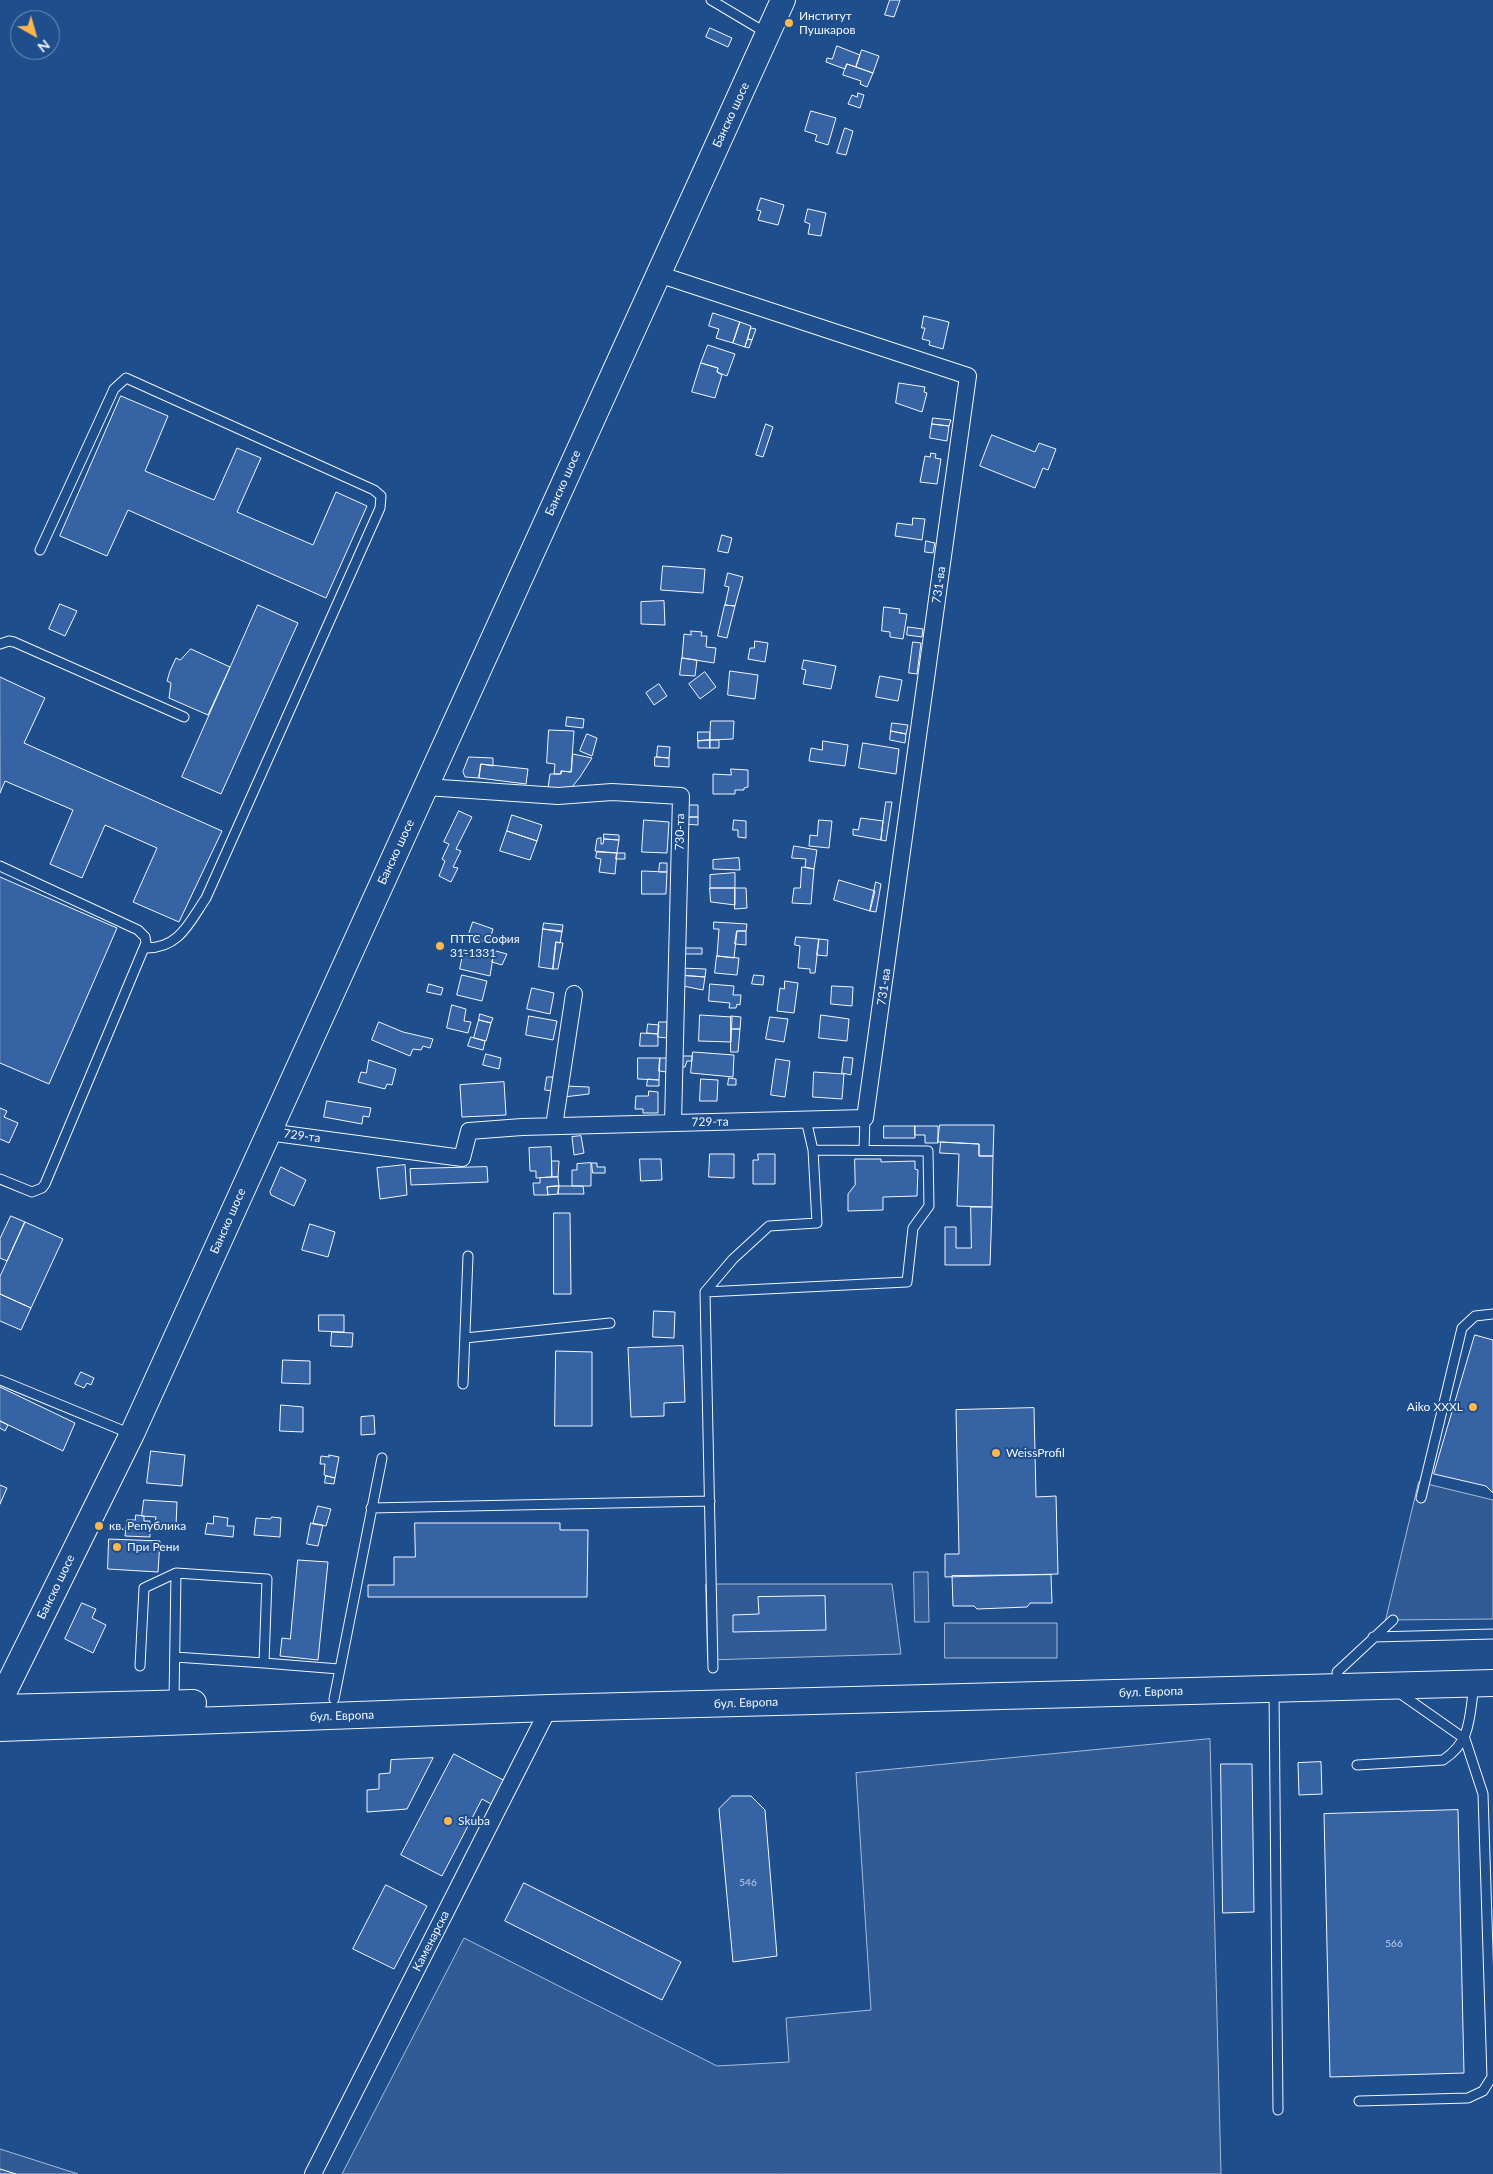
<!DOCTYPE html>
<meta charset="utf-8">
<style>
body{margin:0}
#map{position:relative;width:1493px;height:2174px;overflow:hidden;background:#1f4e8c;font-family:Lato,sans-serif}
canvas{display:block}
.north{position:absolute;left:10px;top:10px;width:50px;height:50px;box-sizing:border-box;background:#1f4e8c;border:1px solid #7391ba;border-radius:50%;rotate:142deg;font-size:14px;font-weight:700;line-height:20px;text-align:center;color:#f2f6ff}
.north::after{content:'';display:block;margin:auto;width:18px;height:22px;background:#ffb74d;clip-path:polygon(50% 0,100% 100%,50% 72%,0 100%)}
</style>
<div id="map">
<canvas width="1493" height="2174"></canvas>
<div class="north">N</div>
</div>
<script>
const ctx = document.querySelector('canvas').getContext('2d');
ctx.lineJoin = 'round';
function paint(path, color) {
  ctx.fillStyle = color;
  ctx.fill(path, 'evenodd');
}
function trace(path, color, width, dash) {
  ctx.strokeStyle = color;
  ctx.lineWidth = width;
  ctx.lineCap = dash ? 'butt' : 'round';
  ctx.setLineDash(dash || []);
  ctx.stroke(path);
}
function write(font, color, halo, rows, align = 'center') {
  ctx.font = font + ' Lato,sans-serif';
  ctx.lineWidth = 4;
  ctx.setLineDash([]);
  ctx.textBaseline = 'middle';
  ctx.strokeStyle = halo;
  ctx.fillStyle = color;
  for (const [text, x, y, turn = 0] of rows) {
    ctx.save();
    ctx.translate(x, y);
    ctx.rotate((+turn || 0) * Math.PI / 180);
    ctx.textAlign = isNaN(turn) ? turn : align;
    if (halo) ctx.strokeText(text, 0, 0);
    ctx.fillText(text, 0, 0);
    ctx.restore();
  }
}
const built = new Path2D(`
 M1419 1482 1493 1500V1619L1386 1620Z
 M914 1572H928L929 1622H915Z
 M706 1584H892L901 1654 708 1660Z
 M945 1623H1057V1658H945Z
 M1210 1739 1221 2174H342L464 1938 717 2066 789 2062 786 2018 871 2010 856 1773Z
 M0 2149 78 2174H15L0 2169Z`);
const building = new Path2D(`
 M890 0H900L894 17 885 15Z
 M710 28 732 38 728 47 706 37Z
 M837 46 860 55 856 67 847 64 845 69 826 62 827 58 832 59Z
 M862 50 879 56 873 73 856 67Z
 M847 64 873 73 867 87 860 84 861 81 843 75Z
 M858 93 864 95 860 108 848 104 852 95 857 97Z
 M811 111 836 118 828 145 815 141 817 135 805 131Z
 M845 128 853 131 846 155 837 153Z
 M761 198 784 205 778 225 758 220 761 211 757 210Z
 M808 209 826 213 821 236 808 234 810 224 805 222Z
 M713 313 740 322 733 343 716 338 719 329 709 326Z
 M924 316 949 322 943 349 929 345 930 341 922 339 925 328H922Z
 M740 322 751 326 745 347 733 343Z
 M751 328 756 329 752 340 748 339Z
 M748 339 752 340 749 348 745 347Z
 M708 345 735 354 727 376 717 372 718 368 701 363Z
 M701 363 718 368 717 372 722 375 715 398 692 392Z
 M899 383 925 387 924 392 927 393 922 412 896 403Z
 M121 396 168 416 145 471 214 500 237 448 261 458 237 512 313 545 336 492 367 506 326 598 128 510 107 556 60 536Z
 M933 418 951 420 949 426 932 424Z
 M766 424 773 427 763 457 756 455Z
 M932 424 949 426 947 441 930 438Z
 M992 435 1035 452 1039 443 1056 449 1048 470 1043 468 1035 488 980 466Z
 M931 453 936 454 935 458 941 459 937 484 920 482 925 456 930 457Z
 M913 518 925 519 922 540 895 536 897 523 912 525Z
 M722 535 732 538 728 553 718 551Z
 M926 541 935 543 933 553 925 552Z
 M663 566 705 569 703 593 661 590Z
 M728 573 743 577 735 606 725 605 729 587 725 586Z
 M664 601 665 625 641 624V602Z
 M60 604 77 611 65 636 49 629Z
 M258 605 298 623 221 794 182 777Z
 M725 605 735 606 727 638 718 636Z
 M884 607 900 609 899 613 907 614 903 639 890 637V632L882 631Z
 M908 627 923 629 922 637 907 635Z
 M691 631 702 632 701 636H707L706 647 716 648 714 663 682 658 684 634 691 635Z
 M755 641 768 643 765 662 748 659 750 648H754Z
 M913 642 921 643 917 674 909 673Z
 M191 649 230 667 208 715 169 698 171 683 167 681 170 671 176 658 180 660Z
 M682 658 697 660 695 676 680 675Z
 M804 660 836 666 831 689 803 684 806 670 802 669Z
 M730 671 758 675 755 699 728 695Z
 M705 672 716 687 700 699 689 684Z
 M880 676 902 680 898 701 876 697Z
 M0 677 45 698 24 743 222 831 179 922 133 902 157 848 105 825 82 878 50 864 73 810 5 781 0 793Z
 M659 684 667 696 654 705 646 693Z
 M567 717 584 719 583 728 566 726Z
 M711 721H734L733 739 710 740Z
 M892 723 908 725 906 734 891 731Z
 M549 730 574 731 571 772 561 771V774H554L555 764 547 763Z
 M891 731 906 734 905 743 890 740Z
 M698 732H710V740L698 741Z
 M587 734 597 738 592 756 580 751Z
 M710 740H719V748H710Z
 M710 740V748H698V741Z
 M823 741 848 745 845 766 809 761 811 748 822 750Z
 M863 743 899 749 896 774 859 768Z
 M658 746 670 747 669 758 657 757Z
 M573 754 592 758 580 777 568 792 548 788 550 774H561V771L571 772Z
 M469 757 493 758V766L481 764 479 778 465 777 463 772Z
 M655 757 669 758V767L655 766Z
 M481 764 528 769 526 784 479 778Z
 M731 769 748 770V787L744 788V790H735V794H713V774L731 775Z
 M886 802H892L886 841 881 840Z
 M685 805H698V817H685Z
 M459 811 472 817 456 849 461 851 453 867 458 868 451 882 439 876 445 861 442 859 449 844 444 842Z
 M512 815 542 825 537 841 507 831Z
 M685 817H698V825L684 824Z
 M861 818 883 821 881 840 853 835V829L858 830Z
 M644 820 669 822 667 853 642 852Z
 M734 820 746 821V838L738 837V830H733Z
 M819 820 832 821 829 848 809 846 810 835 817 836Z
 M507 831 537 841 530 860 500 851Z
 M604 834 619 835V840L604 839Z
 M601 838V844H603L604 839 619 840 617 853 595 851 597 839Z
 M794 846 817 850 814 869 805 867 806 859 792 858Z
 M597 852 617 853 615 874 599 872 601 859 596 858Z
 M617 853H625V859H616Z
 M739 858 740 870 713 869V860Z
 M660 863H667V872H659Z
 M802 867 814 869 811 904 792 903 794 888H800Z
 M642 871 667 872 666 894H642Z
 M735 873V888H710V875Z
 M0 877 117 928 49 1084 0 1063Z
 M839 880 875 891 870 911 834 900Z
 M876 882 881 884 876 912 870 911Z
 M710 888H735V905L711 902Z
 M735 888H746L747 908 735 909Z
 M473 922 493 929 489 943 468 937Z
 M714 922 747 924 746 931H737L734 958 717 956 719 929H714Z
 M544 923 563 925 562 932 543 929Z
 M543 929 562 931 560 943 556 942 553 969 539 967Z
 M737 931H746V945L735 944Z
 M796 937 819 939 815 973H810V969L798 968 800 946 795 945Z
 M819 939 828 940 827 956 817 955Z
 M556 942 563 943 558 969H553Z
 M686 948H702V954H685Z
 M464 950 493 958 490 976 460 969Z
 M496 951 507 954 502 965 492 962Z
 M717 956 739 958 737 975 715 973Z
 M680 968 706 969 705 977 679 975Z
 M462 975 487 981 482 1001 457 995Z
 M679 975 705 977 703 990 683 986Z
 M754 975 764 976 763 985 752 984Z
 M785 981 798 983 794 1013 777 1011 780 988 784 989Z
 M429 984 443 988 441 995 427 992Z
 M710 984 734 986 733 995H741L740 1005 737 1004 736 1008H729L730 1003 709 1001Z
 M832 986 853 987 852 1006 831 1004Z
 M532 988 554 993 550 1014 527 1009Z
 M452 1005 466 1009 464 1021 471 1022 468 1033 447 1028Z
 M480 1014 493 1018 491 1023 479 1020Z
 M700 1015 732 1017 731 1042 699 1041Z
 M821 1015 849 1019 847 1041 819 1038Z
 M529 1016 557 1021 553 1040 526 1035Z
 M731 1016 741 1017 740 1029H731Z
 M770 1017 788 1019 784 1042 766 1039Z
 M479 1020 491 1023 486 1041 474 1038Z
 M379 1022 403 1032 433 1039 430 1048 423 1046 421 1050 413 1049 410 1056 372 1040Z
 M659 1022H667V1038L658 1037Z
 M648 1024 659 1025 658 1034 647 1033Z
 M731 1029H740L738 1052H731Z
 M641 1033 658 1034V1046H640Z
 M471 1037 485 1041 483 1050 468 1046Z
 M693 1052 734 1055 733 1077 691 1073Z
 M486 1054 501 1058 499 1069 483 1065Z
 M677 1056H692V1061H687L685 1067H677Z
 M844 1057 853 1058 851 1075 842 1073Z
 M638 1058H660L659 1080 638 1079Z
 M660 1058H667V1072L659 1071Z
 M776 1059 790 1061 785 1097 771 1095Z
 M369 1060 396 1069 392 1085 387 1084 385 1089 358 1082 361 1072 366 1073Z
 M814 1072 844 1074 842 1099 813 1097Z
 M547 1077H553L552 1091 545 1090Z
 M729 1078 736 1079V1085H728Z
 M648 1079 659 1080V1086H647Z
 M701 1079 718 1080 717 1101H700Z
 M504 1082 506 1115 462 1117 460 1085Z
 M564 1086 589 1087V1094L564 1097Z
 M649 1091 658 1092V1113H643V1109H635L636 1096H648Z
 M327 1101 371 1108 369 1117 363 1116 362 1124 324 1117Z
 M0 1108 7 1111 4 1117 18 1123 9 1143 0 1139Z
 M940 1125H994L993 1156H979V1144L938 1142Z
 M884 1126H915V1138H884Z
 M915 1126H938V1143H925V1135H915Z
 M581 1136 584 1153 574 1155 572 1137Z
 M941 1142 979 1144V1156H993L992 1207 957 1206 959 1154 940 1153Z
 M551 1147 552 1177 536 1178V1171H530L529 1148Z
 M710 1154H734V1178L709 1177Z
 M758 1154H775V1184H753V1160H758Z
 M640 1159H661L662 1180 641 1181Z
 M855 1159H881V1162L915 1161V1169L918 1170 917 1196 883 1197V1210L848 1211V1194L855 1185Z
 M552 1161H559L558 1177H552Z
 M591 1163V1186H572V1170H577V1164Z
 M592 1163H597V1167H605V1173H593Z
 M405 1165 407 1195 380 1199 377 1168Z
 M281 1167 306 1180 294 1206 271 1195 270 1192Z
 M487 1167 488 1182 411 1185 410 1169Z
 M558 1177 559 1186 547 1187 548 1195H534L533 1183H540V1178Z
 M559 1186H583L584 1194H558Z
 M559 1186 558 1194 548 1195 547 1187Z
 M971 1207H992L990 1265H945V1227H956V1248H971Z
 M554 1213H570L571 1294H554Z
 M11 1216 25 1222 7 1261 0 1258V1239Z
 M25 1222 63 1239 31 1308 0 1294V1277Z
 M310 1224 335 1232 328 1257 302 1250Z
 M0 1294 31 1308 21 1330 0 1321Z
 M654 1311 675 1312 674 1338 653 1337Z
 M319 1315H344V1332L319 1331Z
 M332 1332 353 1333 352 1347 331 1346Z
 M1475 1335 1493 1340V1493L1486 1486 1434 1474Z
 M683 1346 685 1402 664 1403V1416L631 1417 628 1348Z
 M556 1351 592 1352V1426H555Z
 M283 1360 310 1361V1384L282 1383Z
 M81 1372 94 1378 91 1385 87 1383 84 1388 75 1384Z
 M0 1387 75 1423 63 1451 0 1421Z
 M281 1405 303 1407V1432L280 1431Z
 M1034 1408 1036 1497 1056 1496 1058 1574 945 1577V1554H959L956 1410Z
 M374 1416 375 1434 361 1435V1417Z
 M0 1421 8 1425 5 1431 0 1428Z
 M151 1451 185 1455 182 1486 147 1483Z
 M329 1455 339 1457 335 1478 324 1475 325 1464H320L321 1456 329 1457Z
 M326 1476 335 1478 334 1484 325 1483Z
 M0 1485 7 1488 0 1504Z
 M144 1500 177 1502 176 1526 155 1523 156 1517 142 1516Z
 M318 1506 331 1509 326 1526 313 1524Z
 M136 1515 144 1516V1521H150V1537L125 1536 127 1520H135Z
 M214 1516 228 1518 227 1526H234L233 1537 205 1534 207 1523 213 1524Z
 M272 1517 281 1518 280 1537 254 1535 256 1518 270 1519Z
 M311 1523 323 1525 318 1546 307 1544Z
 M415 1523H560V1530H588L587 1597H368V1585H394V1557H415Z
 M109 1539 160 1541 158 1572 108 1569Z
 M298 1560 328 1562 318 1660 280 1656 282 1638 290 1639Z
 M1051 1575 1052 1603H1030L1027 1607 977 1609 974 1606H953L952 1576Z
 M825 1596 826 1630 733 1632V1615L759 1614 758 1597Z
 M82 1603 96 1609 92 1618 106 1625 93 1653 65 1639Z
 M454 1754 505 1781 493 1805 482 1799 442 1876 401 1855Z
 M433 1758 407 1809 367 1812V1790L379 1789V1774L390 1773 391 1760Z
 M1321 1762 1322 1794 1299 1795 1298 1763Z
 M1221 1764H1252L1254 1912 1223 1913Z
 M732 1796H751L765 1810 777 1956 733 1962 719 1809Z
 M1458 1810 1464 2073 1330 2077 1324 1814Z
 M524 1883 681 1962 662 2000 505 1921Z
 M386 1885 427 1906 394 1969 353 1949Z
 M0 2169 16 2174H0Z`);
const lane = new Path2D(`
 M711 0 768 34
 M40 550 114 389 126 378 374 490 381 496 380 508 206 898C189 923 179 949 145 948
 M0 644 9 641 14 642 184 717
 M0 866 138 930 145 937 146 943 45 1184 42 1188 32 1192 0 1179
 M806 1120 813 1150
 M864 1150 865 1118
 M705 1292 907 1282 913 1228 929 1206 928 1151 813 1150 817 1223 769 1226 733 1259 705 1292 713 1668
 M465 1338 610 1323
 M0 1380 131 1434
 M463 1384 468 1256
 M1421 1498 1462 1328 1475 1316 1493 1314
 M371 1508 710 1501
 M1373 1637 1493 1634
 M175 1657 264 1663
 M140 1666 144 1588 176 1573 267 1579 264 1663 339 1669
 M1337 1672 1393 1620
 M1274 1691 1278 2110
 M334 1699 382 1458
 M174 1701 176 1573
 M1357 1765 1443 1760C1472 1741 1469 1717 1474 1686
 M1359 2101 1468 2098 1483 2091 1492 2077 1483 1794 1465 1739 1398 1692`);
const street = new Path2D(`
 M426 787 558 796 612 792 681 796 673 1123
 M554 1126 574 994
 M268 1132 462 1158 469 1131 522 1127 865 1118 968 376 658 274
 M313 2174 549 1708`);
const secondary = new Path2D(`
 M0 1701 132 1434 783 0`);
const primary = new Path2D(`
 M0 1708 193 1703
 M0 1728 549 1708 1493 1683`);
const markers = [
 [789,23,5,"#ffb74d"],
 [440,946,5,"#ffb74d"],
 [1473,1407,5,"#ffb74d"],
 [996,1453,5,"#ffb74d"],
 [99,1526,5,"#ffb74d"],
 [117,1547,5,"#ffb74d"],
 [448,1821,5,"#ffb74d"]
];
const numberNames = [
 ["546",748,1883],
 ["566",1394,1944]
];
const poiNames = [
 ["Институт",799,16],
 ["Пушкаров",799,30],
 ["ПТТС София",450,939],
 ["31-1331",450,953],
 ["Aiko XXXL",1463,1407,"right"],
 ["WeissProfil",1006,1453],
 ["кв. Република",109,1526],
 ["При Рени",127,1547],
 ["Skuba",458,1821]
];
const streetNames = [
 ["Банско шосе",731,115,-65],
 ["Банско шосе",563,483,-66],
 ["731-ва",939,585,-82],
 ["730-та",680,832,-89],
 ["Банско шосе",396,852,-65],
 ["731-ва",884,987,-82],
 ["729-та",710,1122,-1],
 ["729-та",302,1136,8],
 ["Банско шосе",228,1221,-66],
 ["Банско шосе",56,1587,-64],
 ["бул. Европа",1151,1692,-2],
 ["бул. Европа",746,1703,-2],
 ["бул. Европа",342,1716,-2],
 ["Каменарска",431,1941,-63]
];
paint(built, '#305b95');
trace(built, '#a8bbd7', 1);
paint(building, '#3563a3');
trace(building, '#f2f6ff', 1);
trace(lane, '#f2f6ff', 11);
trace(street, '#f2f6ff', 18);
trace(secondary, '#f2f6ff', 26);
trace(primary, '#f2f6ff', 28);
trace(lane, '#1f4e8c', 9);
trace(street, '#1f4e8c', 16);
trace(secondary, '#1f4e8c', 24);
trace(primary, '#1f4e8c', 26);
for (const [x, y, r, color] of markers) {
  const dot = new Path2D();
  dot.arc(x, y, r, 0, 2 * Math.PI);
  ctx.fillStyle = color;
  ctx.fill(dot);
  trace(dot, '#1f4e8c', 2);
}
write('10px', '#c3d1e8', null, numberNames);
write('12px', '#f2f6ff', '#1f4e8c', poiNames, 'left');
write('12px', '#f2f6ff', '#1f4e8c', streetNames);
</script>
